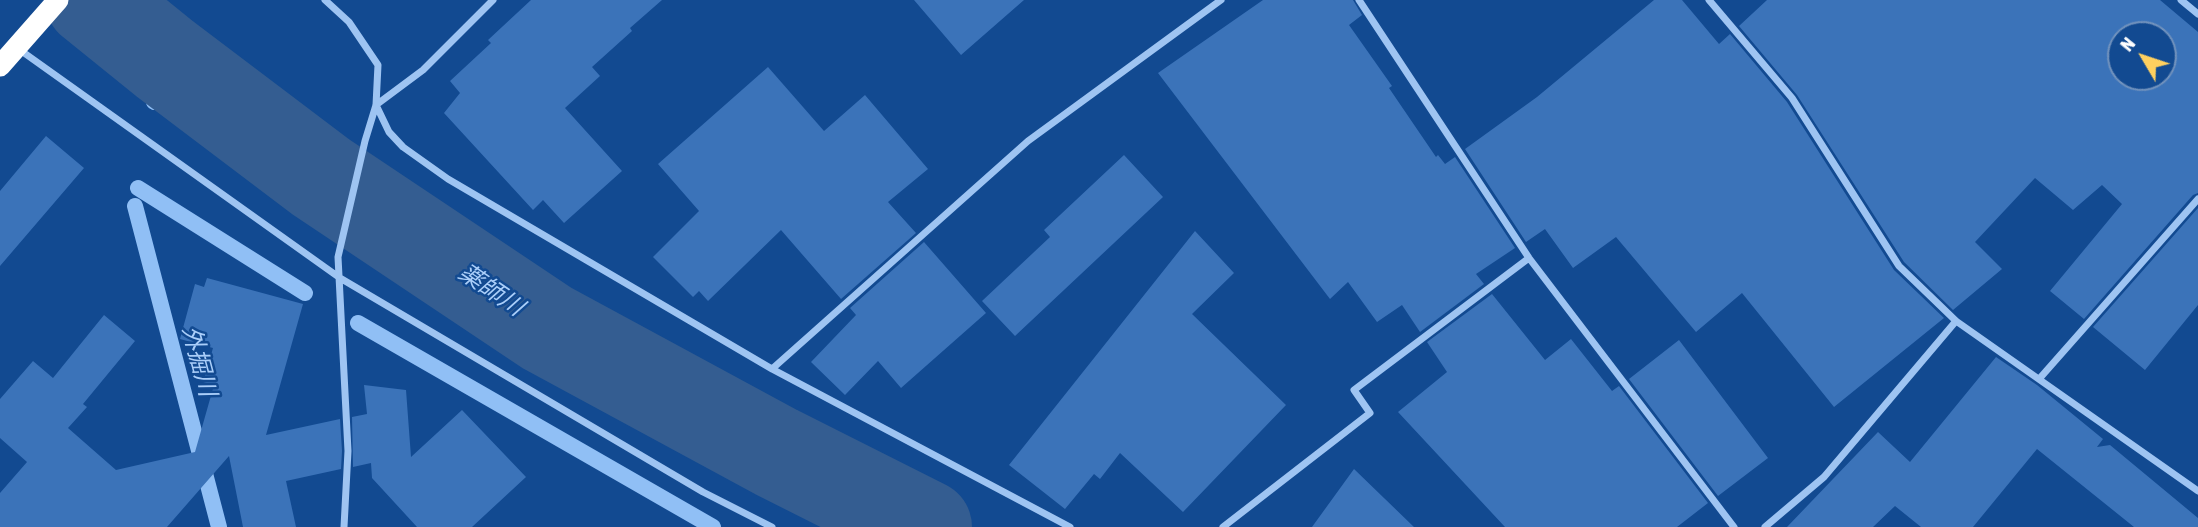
<!DOCTYPE html>
<meta charset="utf-8">
<style>
body{margin:0}
#map{position:relative;width:2198px;height:527px;overflow:hidden;background:#124a91;font-family:"Asap Condensed",sans-serif}
canvas{display:block}
.north{position:absolute;left:2107px;top:21px;width:70px;height:70px;box-sizing:border-box;background:#124a91;border:2px solid #7192bd;border-radius:50%;rotate:309deg;font-size:19px;font-weight:700;line-height:28px;text-align:center;color:#fff}
.north::after{content:'';display:block;margin:auto;width:24px;height:32px;background:#ffd05f;clip-path:polygon(50% 0,100% 100%,50% 72%,0 100%)}
</style>
<div id="map">
<canvas width="2198" height="527"></canvas>
<div class="north">N</div>
</div>
<script>
const ctx = document.querySelector('canvas').getContext('2d');
ctx.lineJoin = 'round';
function trace(path, color, width, dash) {
  ctx.strokeStyle = color;
  ctx.lineWidth = width;
  ctx.lineCap = dash ? 'butt' : 'round';
  ctx.setLineDash(dash || []);
  ctx.stroke(path);
}
function paint(path, color) {
  ctx.fillStyle = color;
  ctx.fill(path, 'evenodd');
}
function write(font, color, halo, rows, align = 'center') {
  ctx.font = font + ' "Asap Condensed","Noto Sans JP",sans-serif';
  ctx.lineWidth = 5;
  ctx.setLineDash([]);
  ctx.textBaseline = 'middle';
  ctx.strokeStyle = halo;
  ctx.fillStyle = color;
  for (const [text, x, y, turn = 0] of rows) {
    ctx.save();
    ctx.translate(x, y);
    ctx.rotate((+turn || 0) * Math.PI / 180);
    ctx.textAlign = isNaN(turn) ? turn : align;
    if (halo) ctx.strokeText(text, 0, 0);
    ctx.fillText(text, 0, 0);
    ctx.restore();
  }
}
const stream = new Path2D(`
 M154 102 165 59
 M138 188 305 293
 M135 206 219 527
 M358 323 713 527`);
const river = new Path2D(`
 M92 0 165 59 321 177 547 328 776 452 925 527`);
const building = new Path2D(`
 M531 0H662L630 28 632 31 592 67 600 76 565 108 622 171 564 223 543 200 533 210 444 113 460 93 450 81 491 43 488 40Z
 M914 0H1024L961 55Z
 M1263 0H1353L1362 15 1349 25 1392 86 1389 88 1436 157 1438 155 1445 164 1455 157 1515 248 1476 274 1484 284 1420 332 1402 305 1377 322 1348 282 1330 299 1158 73Z
 M1654 0H1682L1719 44 1730 34 1787 102 1894 270 1944 318 1834 407 1742 293 1696 332 1616 237 1573 268 1545 229 1526 242 1465 149 1537 97Z
 M1767 0H2160L2198 32V193L2193 195 2084 319 2050 291 2122 204 2102 185 2073 210 2035 178 1975 242 2002 269 1953 310 1904 262 1797 95 1739 26ZM2121 35H2163V77H2121Z
 M768 67 824 131 865 95 928 169 888 202 916 233 841 299 781 230 708 301 699 291 693 297 653 257 699 211 658 164Z
 M46 136 84 168 0 266V191Z
 M1124 155 1163 197 1015 336 982 301 1050 237 1044 230Z
 M2198 208V305L2145 370 2093 327Z
 M1195 231 1234 273 1192 314 1286 405 1183 512 1120 453 1100 479 1094 474 1065 509 1009 465Z
 M924 242 986 313 901 388 878 361 845 395 811 362 856 315 850 308Z
 M207 278 303 304 266 435 340 419 342 451 341 469 286 481 296 527H243L229 456 167 527H0V493L27 462 0 438V399L33 361 53 378 104 315 135 341 83 404 87 407 68 428 116 470 195 452 214 385 203 382 213 348 180 339 195 284 204 287Z
 M1492 294 1545 360 1571 339 1612 391 1619 386 1708 503 1677 527H1505L1398 412 1447 372 1427 342Z
 M1679 340 1768 458 1718 496 1629 379Z
 M1996 357 2037 385 2103 439 2097 447 2110 445 2198 518V527H2134L2037 449 1973 527H1921L1895 506 1873 527H1787L1878 432 1910 462Z
 M364 385 406 390 411 457 462 410 526 477 472 527H417L372 478 371 463 353 467 352 417 367 414Z
 M1354 469 1414 527H1312Z`);
const street = new Path2D(`
 M325 0 349 22 378 65 376 105 365 141 338 257 348 451 344 527
 M1359 0 1529 258 1734 527
 M1709 0 1792 98 1899 266 1956 321 2198 491
 M2181 0 2198 14
 M20 50 340 278 703 492 772 527
 M376 105 389 132 403 147 448 179 772 369 1070 527
 M376 105 423 70 493 0
 M772 369 1028 141 1221 0
 M2040 378 2198 199
 M1223 527 1370 413 1354 390 1529 258
 M1765 527 1824 477 1956 321`);
const highway = new Path2D(`
 M0 66 58 0`);
const waterNames = [
 ["薬師川",491,290,34],
 ["外掘川",199,361,75]
];
trace(stream, '#90bff5', 16);
trace(river, '#345d91', 94);
paint(building, '#3b73b9');
trace(street, '#9ec4f2', 7);
trace(highway, '#fff', 21);
write('italic 24px', '#aacef9', '#124a91', waterNames);
</script>
